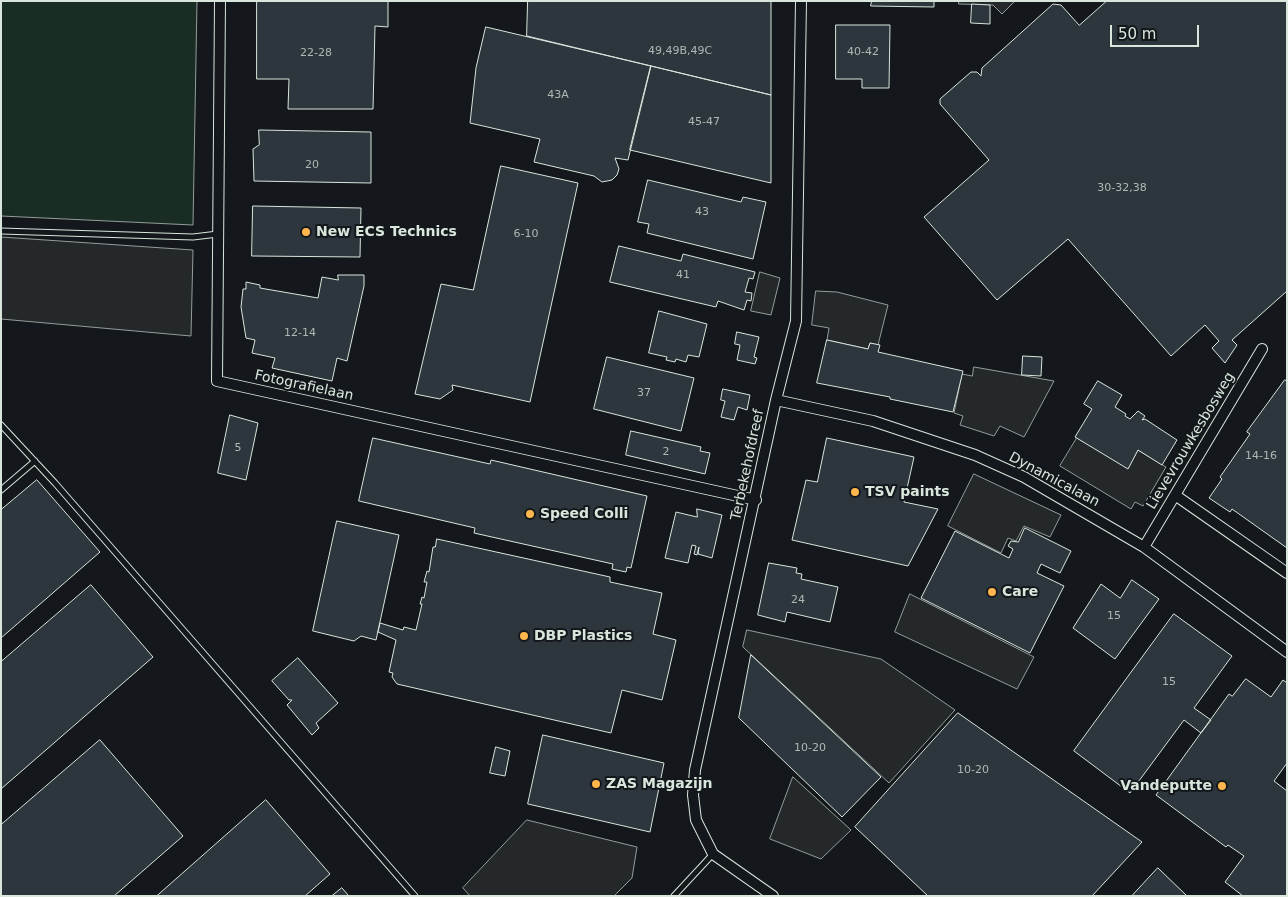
<!DOCTYPE html>
<style>
body{margin:0}
#map{position:relative;width:1288px;height:897px;overflow:hidden;background:#14181c;font-family:"DejaVu Sans",sans-serif}
canvas{display:block}
.frame{position:absolute;inset:0;border:2px solid #d8e6dc;pointer-events:none}
.scale{position:absolute;left:1110px;top:25px;width:89px;height:22px;box-sizing:border-box;border:2px solid #d8e6dc;border-top:0;padding-left:6px;font-size:15px;line-height:18px;white-space:nowrap;color:#d8e6dc;-webkit-text-stroke:4px #14181c;paint-order:stroke}
</style>
<div id="map">
<canvas width="1288" height="897"></canvas>
<div class="frame"></div>
<div class="scale">50 m</div>
</div>
<script>
const ctx = document.querySelector('canvas').getContext('2d');
ctx.lineJoin = 'round';
function paint(path, color) {
  ctx.fillStyle = color;
  ctx.fill(path, 'evenodd');
}
function trace(path, color, width, dash) {
  ctx.strokeStyle = color;
  ctx.lineWidth = width;
  ctx.lineCap = dash ? 'butt' : 'round';
  ctx.setLineDash(dash || []);
  ctx.stroke(path);
}
function write(font, color, halo, rows, align = 'center') {
  ctx.font = font + ' "DejaVu Sans",sans-serif';
  ctx.lineWidth = 4;
  ctx.setLineDash([]);
  ctx.textBaseline = 'middle';
  ctx.strokeStyle = halo;
  ctx.fillStyle = color;
  for (const [text, x, y, turn = 0] of rows) {
    ctx.save();
    ctx.translate(x, y);
    ctx.rotate((+turn || 0) * Math.PI / 180);
    ctx.textAlign = isNaN(turn) ? turn : align;
    if (halo) ctx.strokeText(text, 0, 0);
    ctx.fillText(text, 0, 0);
    ctx.restore();
  }
}
const green = new Path2D(`
 M1 1H197L193 225 1 216Z`);
const parking = new Path2D(`
 M959 1H1015L1002 14 993 5 959 4Z
 M1 237 193 250 191 336 1 319Z
 M760 272 780 278 771 315 751 311Z
 M816 291 837 292 888 305 878 345 870 343 868 349 827 340 829 328 812 325Z
 M974 367 1054 381 1024 437 1000 426 994 436 960 425 963 416 954 413 962 374 972 376Z
 M1077 438 1128 468 1138 450 1166 467 1143 506 1135 502 1131 509 1060 466Z
 M974 474 1061 515 1050 537 1024 526 1016 541 1008 538 1001 553 948 526Z
 M910 594 1034 657 1017 689 895 632Z
 M747 630 881 659 955 710 889 783 743 647Z
 M793 777 851 830 821 859 770 839Z
 M527 820 637 847 632 878 614 896H470L463 888Z`);
const building = new Path2D(`
 M257 1H388V27L375 26 373 109H288L289 79H257Z
 M528 1H771V95L527 36Z
 M872 1H934V7L871 6Z
 M1107 1H1287V291L1232 340 1237 345 1225 363 1212 348 1219 341 1205 325 1171 356 1068 239 997 300 924 217 989 160 940 104V99L971 72H977L981 76 982 68 1053 4 1061 5 1079 25Z
 M972 4 990 5V24L971 23Z
 M836 25H890L889 88H862V79H836Z
 M486 27 651 66 628 160 615 158 619 169 617 175 612 180 602 182 594 176 534 162 540 139 470 123 476 68Z
 M651 66 771 95V183L630 150Z
 M259 130 371 132V183L254 181 253 149 259 145Z
 M501 166 578 183 530 402 452 385 453 390 440 399 415 394 441 284 473 290Z
 M648 180 741 202 743 197 766 202 753 259 647 233 649 224 638 222Z
 M253 206 361 208 360 257 252 256Z
 M619 246 681 261 683 254 755 272 753 279 749 278 745 292 752 293 751 301 747 300 744 310 718 301 716 307 610 282Z
 M338 275H364V286L347 361 337 358 332 381 272 368 275 358 252 353 255 340 246 338 241 307 243 289H246V282L260 285V288L318 298 322 277 338 280Z
 M659 311 707 324 699 357 688 355 686 362 676 359 675 362 666 360 667 357 649 353Z
 M737 332 759 337 754 357 757 358 755 364 737 360 740 345 735 344Z
 M827 340 868 349 870 343 880 345 878 352 963 371 953 412 890 399V397L817 383Z
 M1023 356 1042 357 1041 376 1022 375Z
 M607 357 694 378 681 431 594 409Z
 M1285 380 1287 381V548L1232 509 1230 512 1209 498 1222 479 1220 477 1250 434 1247 432Z
 M1098 381 1122 395 1115 407 1126 414 1125 416 1130 419 1138 411 1145 416 1142 420 1145 419 1177 440 1162 465 1138 450 1128 469 1075 437 1092 409 1084 404Z
 M723 389 750 395 747 410 738 407 734 420 721 417 725 401 721 400Z
 M230 415 258 423 246 480 218 473Z
 M631 431 701 447 700 451 710 453 705 474 626 455Z
 M373 438 490 464 491 460 647 496 631 568 627 567 626 572 612 569 613 564 474 533 475 528 359 501Z
 M827 438 914 457 904 502 938 509 908 566 792 540 806 480 817 482Z
 M37 480 100 552 1 638V510Z
 M697 509 722 515 712 558 698 554 699 547 697 555 694 554 696 546 692 545 688 563 665 558 676 512 697 517Z
 M337 521 399 535 376 640 361 636 354 641 313 631Z
 M1025 528 1071 551 1060 573 1041 564 1037 573 1064 586 1030 653 921 598 955 531 1009 558 1013 549 1008 546 1011 541 1018 542Z
 M437 539 610 577V582L662 593 653 634 676 640 662 700 622 690 611 733 397 684 392 677 393 673 389 672 396 640 378 632 380 623 403 630 404 627 416 630 422 604H420L422 597 424 598 427 582H424L427 571 429 572 433 547H435Z
 M769 563 797 568 796 573 802 574 801 579 838 587 830 622 787 612 785 622 758 615Z
 M1132 580 1159 599 1115 659 1073 628 1101 584 1120 598Z
 M91 585 153 657 1 789V662Z
 M1174 614 1232 656 1194 708 1211 720 1201 733 1184 720 1130 793 1074 751Z
 M751 655 881 777 842 817 739 718Z
 M298 658 338 703 316 723 319 728 312 735 287 705 292 700H289L272 681Z
 M1246 679 1271 697 1283 680 1287 683V763L1274 781 1287 791V896H1243L1225 882 1244 856 1228 845 1226 847 1156 795 1229 694 1232 696Z
 M958 713 1142 842 1092 896H928L855 827Z
 M543 735 664 763 650 832 528 804Z
 M100 740 183 836 114 896H1V825Z
 M496 747 510 751 505 776 490 773Z
 M266 800 330 874 305 896H157Z
 M1158 868 1187 896H1132Z
 M342 888 349 896H332Z`);
const service = new Path2D(`
 M1 231 193 237 218 234
 M1 425 55 483 415 896
 M1 490 35 461
 M674 896 713 854`);
const minor = new Path2D(`
 M220 1 217 381 756 500
 M776 400 873 421 975 455 1024 477 1144 547 1287 652
 M1175 495 1287 573
 M1144 547 1262 349
 M773 896 713 854 696 820 693 795 695 770 776 400 796 321 801 1`);
const markers = [
 [306,232,5,"#ffb74d"],
 [855,492,5,"#ffb74d"],
 [530,514,5,"#ffb74d"],
 [992,592,5,"#ffb74d"],
 [524,636,5,"#ffb74d"],
 [596,784,5,"#ffb74d"],
 [1222,786,5,"#ffb74d"]
];
const numberNames = [
 ["49,49B,49C",680,51],
 ["40-42",863,52],
 ["22-28",316,53],
 ["43A",558,95],
 ["45-47",704,122],
 ["20",312,165],
 ["30-32,38",1122,188],
 ["43",702,212],
 ["6-10",526,234],
 ["41",683,275],
 ["12-14",300,333],
 ["37",644,393],
 ["5",238,448],
 ["2",666,452],
 ["14-16",1261,456],
 ["24",798,600],
 ["15",1114,616],
 ["15",1169,682],
 ["10-20",810,748],
 ["10-20",973,770]
];
const poiNames = [
 ["New ECS Technics",316,232],
 ["TSV paints",865,492],
 ["Speed Colli",540,514],
 ["Care",1002,592],
 ["DBP Plastics",534,636],
 ["ZAS Magazijn",606,784],
 ["Vandeputte",1212,786,"right"]
];
const streetNames = [
 ["Fotografielaan",304,386,12],
 ["Lievevrouwkesbosweg",1191,441,-59],
 ["Terbekehofdreef",748,465,-78],
 ["Dynamicalaan",1054,480,28]
];
paint(green, '#1a2d24');
trace(green, '#939e99', 1);
paint(parking, '#24282b');
trace(parking, '#939e99', 1);
paint(building, '#2c363c');
trace(building, '#d8e6dc', 1);
trace(service, '#d8e6dc', 7);
trace(minor, '#d8e6dc', 12);
trace(service, '#14181c', 5);
trace(minor, '#14181c', 10);
for (const [x, y, r, color] of markers) {
  const dot = new Path2D();
  dot.arc(x, y, r, 0, 2 * Math.PI);
  ctx.fillStyle = color;
  ctx.fill(dot);
  trace(dot, '#14181c', 2);
}
write('11px', '#adbab4', null, numberNames);
write('bold 14px', '#d8e6dc', '#14181c', poiNames, 'left');
write('14px', '#d8e6dc', '#14181c', streetNames);
</script>
